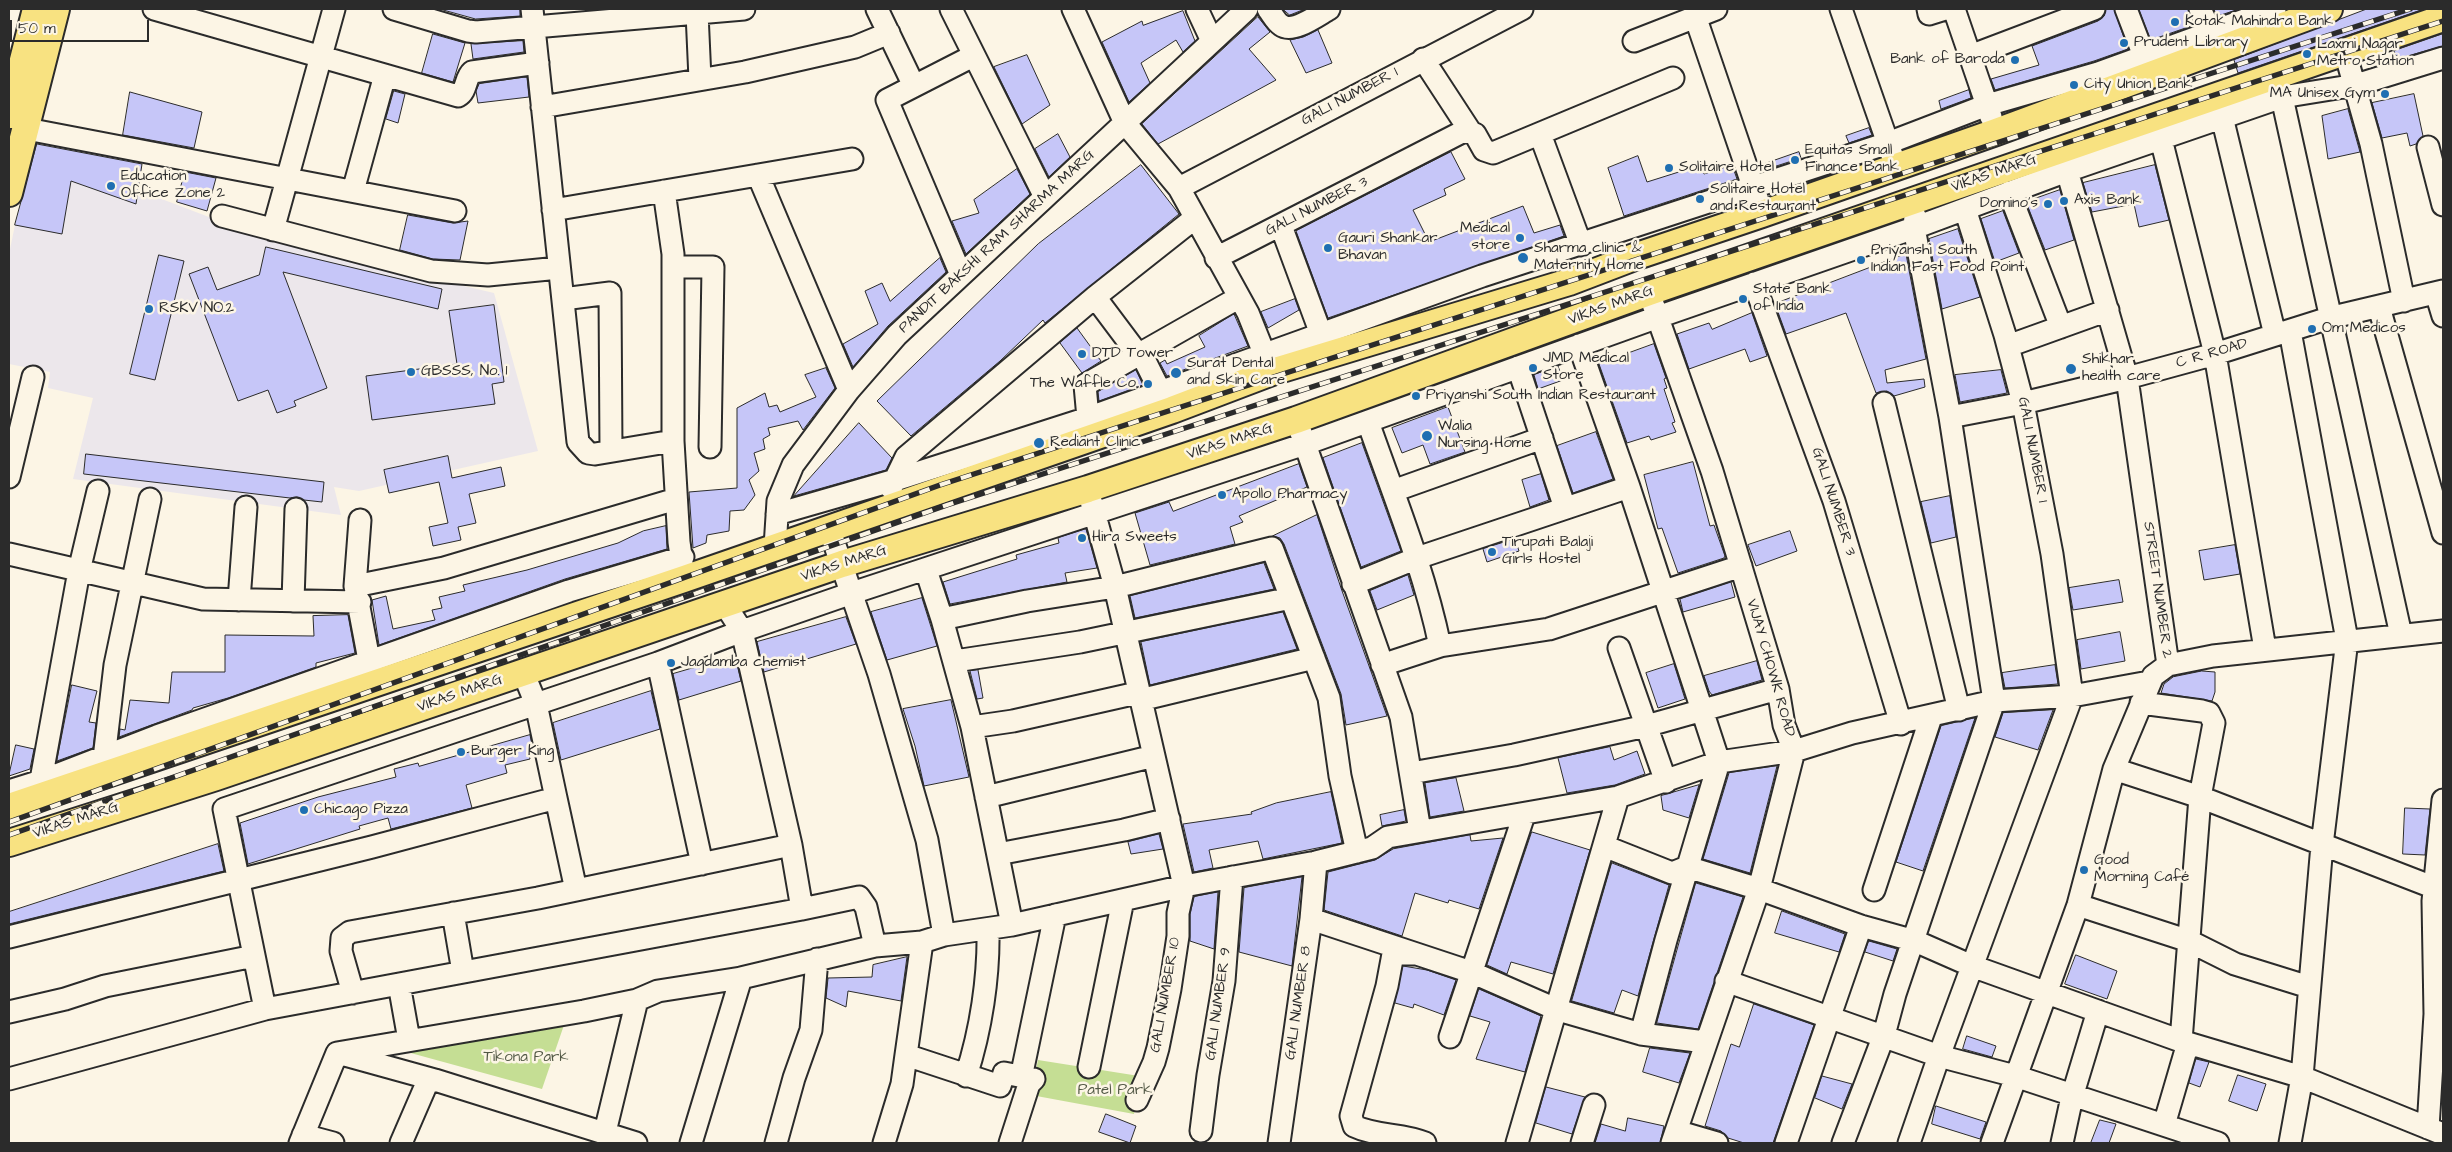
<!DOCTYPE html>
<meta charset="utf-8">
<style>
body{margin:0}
#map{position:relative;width:2452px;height:1152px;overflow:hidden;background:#fcf5e5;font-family:"Architects Daughter",sans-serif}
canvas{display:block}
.frame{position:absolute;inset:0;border:10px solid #2b2b2b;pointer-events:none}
.scale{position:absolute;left:10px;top:20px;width:139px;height:22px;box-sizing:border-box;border:2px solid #2b2b2b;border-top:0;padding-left:6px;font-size:15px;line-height:18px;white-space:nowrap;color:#2b2b2b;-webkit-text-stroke:4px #fcf5e5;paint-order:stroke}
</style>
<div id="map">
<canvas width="2452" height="1152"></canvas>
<div class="frame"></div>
<div class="scale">50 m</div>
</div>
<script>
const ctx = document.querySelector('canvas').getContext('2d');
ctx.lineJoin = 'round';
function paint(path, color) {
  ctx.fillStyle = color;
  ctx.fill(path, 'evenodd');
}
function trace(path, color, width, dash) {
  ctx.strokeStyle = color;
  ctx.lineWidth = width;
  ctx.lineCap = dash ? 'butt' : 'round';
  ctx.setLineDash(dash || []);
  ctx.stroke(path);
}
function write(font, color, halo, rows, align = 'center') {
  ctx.font = font + ' "Architects Daughter",sans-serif';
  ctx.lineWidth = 5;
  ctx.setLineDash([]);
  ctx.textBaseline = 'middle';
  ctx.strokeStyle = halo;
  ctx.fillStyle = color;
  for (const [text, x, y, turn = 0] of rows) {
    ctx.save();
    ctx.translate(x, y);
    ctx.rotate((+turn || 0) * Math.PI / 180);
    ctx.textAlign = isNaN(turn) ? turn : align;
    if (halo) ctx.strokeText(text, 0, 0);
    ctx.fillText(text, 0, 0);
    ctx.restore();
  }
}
const built = new Path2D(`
 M71 181 135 204 138 190 272 241 494 293 538 451 359 491 334 487 341 515 73 479 93 398 48 388 50 372 9 364V254L15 225Z`);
const green = new Path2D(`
 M564 1025 542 1089 407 1052Z
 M1038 1060 1139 1076 1134 1114 1031 1095Z`);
const building = new Path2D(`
 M440 9H520V16L476 19Z
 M1283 9H1305L1290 15Z
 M2106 9H2114L2128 49 2094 61 1995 90 1991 79 2039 65 2032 46 2098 21 2104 16Z
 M2139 9H2188L2194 25 2151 40Z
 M2214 9H2239L2218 16Z
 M2367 9H2424L2238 73 2234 60Z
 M1183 11 1195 41 1183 52 1176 40 1141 63 1150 83 1129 102 1102 42 1142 21 1143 25Z
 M1258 17 1270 32 1249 49 1276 80 1158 144 1142 124Z
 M1318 30 1332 63 1306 73 1290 40 1303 37Z
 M433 34 465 43 453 82 422 73Z
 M2443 34V46L2397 59 2394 51Z
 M523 41 524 52 473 59 471 44Z
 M1027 55 1050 105 1022 124 994 67Z
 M527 77 529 97 478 103 476 91 479 84Z
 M1969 90 1971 98 1941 109 1939 101Z
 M394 91 405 94 398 123 386 119Z
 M130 92 202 112 194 148 123 135Z
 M2414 94 2423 136 2416 144 2410 146 2407 133 2382 138 2372 103Z
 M2348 109 2360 152 2328 159 2322 116Z
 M1869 128 1872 135 1849 143 1846 136Z
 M1058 134 1070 157 1049 177 1035 149Z
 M37 144 142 164 136 204 71 181 62 234 15 225Z
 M1451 152 1465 179 1444 189 1446 195 1413 210 1429 242 1523 206 1534 233 1560 225 1564 236 1328 318 1296 231Z
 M1799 152 1801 158 1761 171 1759 166Z
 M1638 156 1647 182 1701 165 1704 174 1732 165 1737 179 1624 216 1608 168Z
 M1141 165 1179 214 1045 323 1043 320 1000 361 911 436 877 401 1038 244Z
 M2155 165 2169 220 2139 227 2134 204 2092 212 2083 183Z
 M1017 169 1030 194 966 254 952 221 979 213 974 200Z
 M185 172 216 178 207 211 177 202Z
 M2060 190 2074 240 2045 250 2026 202Z
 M2003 211 2019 253 1995 262 1981 219Z
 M408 215 453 223 468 221 460 260 433 259 400 250Z
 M1958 229 1980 297 1942 309 1929 239Z
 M266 247 442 289 438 309 283 272 327 388 294 401 296 406 277 413 268 390 238 401 189 274 208 267 217 290 259 275Z
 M1906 254 1926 359 1885 370 1887 383 1924 379 1925 387 1894 396 1887 391 1876 393 1846 313 1786 334 1775 304Z
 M159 255 184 261 155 380 130 374Z
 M940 258 946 272 888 326 853 367 843 344 878 324 865 291 882 283 890 301Z
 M1295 299 1299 310 1268 328 1261 312Z
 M494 305 504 382 492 384 495 404 372 420 366 376 457 364 449 311Z
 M1752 313 1767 356 1750 362 1745 349 1689 369 1677 334 1709 323 1712 329Z
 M1234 314 1248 346 1167 376 1160 363 1165 360 1167 364 1205 347 1199 336Z
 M1077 328 1101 361 1082 373 1060 343Z
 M1654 344 1666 378 1664 379 1667 388 1664 389 1675 422 1672 423 1676 432 1651 440 1649 436 1627 443 1599 364Z
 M1558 366 1563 380 1538 389 1534 375Z
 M826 368 835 388 803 430 798 421 768 428 770 435 763 439 765 449 754 453 759 471 749 480 755 495 744 510 730 511 729 531 707 535 706 543 693 548 689 492 737 488V408L765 393 769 407 777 405 780 412 816 397 805 375Z
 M1136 370 1143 385 1099 401 1098 392Z
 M2001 370 2007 393 1960 402 1955 375Z
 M1448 407 1465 452 1430 464 1423 445 1402 453 1392 428Z
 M859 423 892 458 886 470 794 496Z
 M1596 432 1613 479 1573 493 1557 446Z
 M1362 443 1401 551 1361 567 1323 458Z
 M86 454 324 482 322 502 304 500 297 497 290 498 84 474Z
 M448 456 452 478 501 467 505 486 469 494 476 523 458 527 461 540 433 546 429 527 448 523 439 482 389 493 384 470Z
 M1693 462 1710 526 1714 525 1725 556 1724 558 1678 573 1662 528 1658 529 1644 475Z
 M1299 464 1307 487 1239 516 1243 522 1230 527 1235 544 1150 565 1135 513 1169 502 1173 511Z
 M1541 474 1549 500 1530 507 1522 480Z
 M1950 496 1956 537 1931 543 1921 502Z
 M1317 515 1341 588 1387 716 1346 725 1341 694 1284 544 1280 538 1273 536Z
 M666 526 667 549 565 579 379 645 372 600 386 596 393 629 435 620 432 610 442 608 439 597 465 591 463 585 527 570 618 543 643 531Z
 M1086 529 1097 568 1065 573 1067 582 950 604 943 582 1017 559 1016 555 1059 543 1058 538Z
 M1790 531 1797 551 1756 566 1748 545Z
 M1515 539 1519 551 1487 562 1483 549Z
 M2235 545 2240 574 2204 580 2199 551Z
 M1264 563 1274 589 1135 618 1130 596Z
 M1408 575 1414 595 1377 610 1370 591Z
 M2119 580 2123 602 2073 610 2069 588Z
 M1731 582 1735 597 1683 612 1680 599Z
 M922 598 937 646 887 660 871 612Z
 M1283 612 1297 649 1150 685 1141 642Z
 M348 615 355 653 316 663V667L228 698 193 708 192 710 119 737 120 729 125 730 130 700 169 703 172 672H225V635L314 636 313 616Z
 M846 617 856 644 764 672 757 642Z
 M2120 632 2125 661 2081 669 2077 640Z
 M735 656 741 681 679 700 673 674Z
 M1757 661 1762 680 1712 695 1709 691 1704 676Z
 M1674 664 1685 699 1658 708 1646 673Z
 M2055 665 2058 684 2005 688 2002 673Z
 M978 670 983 698 977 699 970 671Z
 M2202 671 2215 672V692L2212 701 2161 693 2164 684 2173 677Z
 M72 685 97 691 89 722 96 723 93 748 57 761Z
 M651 691 660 729 561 760 553 723Z
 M951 700 969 777 924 786 915 746 903 709Z
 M2053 710 2038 750 1995 737 2003 713Z
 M1975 718 1923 871 1896 862 1941 726Z
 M530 735 533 750 528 751 530 759 505 765 507 773 466 785 472 808 391 829 388 818 359 826 360 829 248 864 240 823 318 797 396 777 394 769 418 763 419 766Z
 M16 745 34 749 30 769 9 776Z
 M1610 747 1614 760 1637 751 1645 774 1615 785 1567 793 1558 758Z
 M1777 766 1750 873 1703 859 1729 773Z
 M1456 778 1464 811 1430 817 1425 783Z
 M1699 785 1689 818 1663 810 1661 796Z
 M1331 792 1342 843 1263 859 1258 841 1209 850 1213 868 1194 872 1183 824 1252 814 1251 812 1276 803Z
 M2405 808 2430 809 2425 855 2403 854Z
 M1404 810 1406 821 1382 826 1380 815Z
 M1532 832 1590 850 1553 974 1511 962 1507 974 1487 965Z
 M1159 834 1163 849 1131 854 1128 842Z
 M1470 835 1471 841 1503 838 1479 909 1449 900 1448 903 1415 893 1402 936 1324 910 1328 872 1375 860 1393 849Z
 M218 844 224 871 9 924V912Z
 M1612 863 1669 885 1638 996 1622 990 1614 1013 1572 1001Z
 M1302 877 1292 966 1239 952 1244 888Z
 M1696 883 1743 897 1698 1029 1657 1023Z
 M1218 892 1214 949 1190 941V914L1194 897Z
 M1782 911 1845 934 1839 952 1775 933Z
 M1869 941 1897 949 1893 961 1865 952Z
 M2076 955 2117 971 2107 999 2065 984Z
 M907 957 901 1001 848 991 846 1007 826 998 828 978 872 977 873 965Z
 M1403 966 1427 970 1456 980 1444 1015 1414 1004 1413 1008 1395 1003Z
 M1479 989 1541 1016 1525 1072 1476 1059 1490 1022 1470 1016Z
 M1754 1004 1814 1025 1773 1143H1744L1728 1138 1721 1131 1705 1126 1731 1044 1739 1047Z
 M1967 1036 1996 1046 1992 1057 1963 1049Z
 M1650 1048 1690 1053 1679 1083 1643 1072Z
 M2196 1059 2209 1062 2200 1087 2189 1083Z
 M2238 1075 2266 1084 2257 1111 2229 1101Z
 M1822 1076 1852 1084 1842 1109 1815 1098Z
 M1546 1087 1585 1097 1572 1134 1536 1123Z
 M1936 1106 1986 1122 1980 1139 1932 1124Z
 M1106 1114 1136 1126 1130 1143 1099 1132Z
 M1628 1118 1664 1126 1660 1143H1595L1601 1124 1625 1131Z
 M2100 1120 2116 1124 2109 1143H2091Z`);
const minor = new Path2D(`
 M154 9 458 96C467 91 465 78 472 72L538 63
 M394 9 468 31 476 32 744 9
 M532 9 578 442 588 453 595 454 673 441
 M877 9 914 86
 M951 9 1045 197
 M1073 9 1125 123 1179 188 1248 313 1270 368
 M1197 9 1212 41
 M1268 9C1272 14 1276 22 1281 25 1293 34 1318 15 1329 9
 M1841 9 1892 155
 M1928 9 1929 14 1945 9
 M1954 9 1991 117
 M2126 9 2149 69
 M2200 9 2217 44
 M697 13 700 79
 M1695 16 1758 201
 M1634 41 1716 9
 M2345 52 2371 144 2404 301
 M1970 56 2094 9
 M1423 59 1470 131
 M2279 84 2401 635
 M542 107 745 72 855 47 889 33
 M2222 117 2275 335
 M32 130 455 211
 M1540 134 1581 245
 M2161 139 2215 354 2265 649
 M2428 147 2443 205
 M2063 157 2127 378 2168 665
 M758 175 849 390
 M1179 188 1522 9
 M353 191 385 75
 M664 191 673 254V441L679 542 683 570
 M2009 192 2061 327
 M553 210 852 159
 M222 216 431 271 488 275 559 268
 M1281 226 1321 334
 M273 230 334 9
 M1216 258 1464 131 1475 134 1484 150 1493 153 1673 78
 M673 267H713L710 447
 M961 275 887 100 973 56
 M1754 283 1834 501 1901 724
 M2436 293 2443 316
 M1095 297 1137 353 1145 361 1161 393
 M563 299 610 293 611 451
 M1653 304 1712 471 1778 689 1784 725 1794 751 1759 889 1672 1143
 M2379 307 2443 533
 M2290 331 2347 640 2322 845 2302 1077 2290 1143
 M2008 346 2108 310
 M1518 367 1565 508
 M1884 403 1959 710
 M1950 417 2023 403 2127 378 2215 354 2329 318 2443 291
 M1088 418 1085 385 1238 298
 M1368 422C1394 496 1424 569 1440 646
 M1300 430 1401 717 1420 831
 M9 477 33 377
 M1629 487 1719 762 1666 940 1641 1034
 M891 488 906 457 1095 297 1195 218
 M1393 491 1542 438
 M1091 501 1115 587 1184 886 1178 913V936L1170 989 1158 1048 1154 1062 1137 1100
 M777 514 895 480 1088 418 1482 276 1888 143 1987 105 2098 73 2275 9
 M360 520 355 586 372 676
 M829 528 879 674 927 840 944 935
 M775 547 778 501 793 465 849 390 897 335 1247 9
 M9 554 203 599 360 602
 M926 570 942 619 972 727 1012 925
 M1353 584 1417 558 1629 487 1579 345
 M355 586 444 568 676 499
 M239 600 246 507
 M293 601 296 509
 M942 619 1027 601 1115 587 1272 548 1329 698 1340 776 1357 852
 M1619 648 1666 782
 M955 661 1080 642 1291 598
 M658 663 702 864
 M1382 665 1440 646 1549 629 1741 566
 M1140 700 1314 658
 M2141 703 2202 711 2209 713 2214 723 2200 797 2181 1041
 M972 727 1013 721 1137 693
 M103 767 115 665 150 499
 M2114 769 2200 797 2443 891
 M1411 773 1514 755 1646 726 1778 689
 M9 791 41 781 157 736 569 591 683 557
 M39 791 79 571 98 491
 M986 797 1154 756
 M556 798 576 890
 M1604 846 1672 873 1687 867 1759 889 1861 926 1915 941 1972 966 2181 1041 2302 1077 2443 1134
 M998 854 1124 830 1169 819
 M1874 890 1931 717
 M2078 905 2189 941 2235 964 2309 987
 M802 909 859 897 866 907 875 946
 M453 913 463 972
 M1311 919 1471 972 1558 1010 1641 1034 1705 1042
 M9 937 372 847 556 798 536 704 523 672
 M922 942 906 1055 1000 1086 1004 1073 1034 1079 1029 1084 1010 1143
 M1413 954H1393L1387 986 1351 1116 1354 1126C1377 1137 1402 1133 1425 1143
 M1726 981 1939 1056 2015 1076 2218 1143
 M399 984 409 1040
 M353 993 341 951 342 938 350 932 538 898 791 845
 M265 1009 224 809 658 663 742 631 852 593 1305 444 1658 317 1914 228 2067 171 2282 97 2356 85 2443 58
 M9 1012 65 999 105 986 254 956
 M1450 1037 1524 815
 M341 1054 435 1080
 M1089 1067 1123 900
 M1023 1068 1055 915
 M966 1076C981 1030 989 977 988 929
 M9 1079 265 1009 802 909 791 845 742 631 724 603
 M2164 1125 2188 1043
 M2428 1128 2435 1014 2433 901 2443 800
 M1201 1131 1208 1075 1224 981 1232 877
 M1676 1131 1717 1143
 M605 1132 637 1000
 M303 1135 333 1143
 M300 1143 337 1053 584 1011 637 1000 658 991 741 978 875 946 922 942 944 935 1012 925 1184 886 1316 862 1372 848 1388 837 1618 797 1719 762 1794 751 1852 733 1994 701 2072 696 2149 682
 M401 1143 427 1083 435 1080 636 1143
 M691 1143 741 978
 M776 1143 794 1078 811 1030 817 959
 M884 1143 902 1084 906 1055
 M1279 1143 1311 919 1316 862
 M1517 1143 1618 797
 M1582 1143 1594 1105
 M1786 1143 1861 926
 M1843 1143 1884 1035 1895 994 1994 701 1950 417 1914 228 1915 216
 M1909 1143 1939 1056 2072 696 2052 554 2023 403 2005 335 1965 209
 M1992 1143 2078 905 2114 769 2153 676 2168 665 2213 656 2443 631
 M2062 1143 2072 1097 2098 1011`);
const major = new Path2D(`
 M9 115 36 9
 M9 193 56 9
 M9 807 684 579 1172 410 1272 372 1569 282 1637 256 1762 214 1996 132 2329 9
 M9 843 216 777 842 564 1088 489 1296 420 1649 292 2443 18`);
const rail = new Path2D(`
 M9 822 940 485 2410 9
 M9 835 947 505 2443 21`);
const markers = [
 [2175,22,5,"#1f6fb2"],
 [2124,43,5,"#1f6fb2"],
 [2307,54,5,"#1f6fb2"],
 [2015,60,5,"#1f6fb2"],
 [2074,85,5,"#1f6fb2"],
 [2385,94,5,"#1f6fb2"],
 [1795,160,5,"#1f6fb2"],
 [1669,168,5,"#1f6fb2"],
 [111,186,5,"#1f6fb2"],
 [1700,199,5,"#1f6fb2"],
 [2064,201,5,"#1f6fb2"],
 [2048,204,5,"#1f6fb2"],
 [1520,238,5,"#1f6fb2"],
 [1328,248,5,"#1f6fb2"],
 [1523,258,6,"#1f6fb2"],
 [1861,260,5,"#1f6fb2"],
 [1743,299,5,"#1f6fb2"],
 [149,309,5,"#1f6fb2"],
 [2312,329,5,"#1f6fb2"],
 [1082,354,5,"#1f6fb2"],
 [1533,368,5,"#1f6fb2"],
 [2071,369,6,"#1f6fb2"],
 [411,372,5,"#1f6fb2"],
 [1176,373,6,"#1f6fb2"],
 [1148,384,5,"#1f6fb2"],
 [1416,396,5,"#1f6fb2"],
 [1427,436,6,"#1f6fb2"],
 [1039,443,6,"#1f6fb2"],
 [1222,495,5,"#1f6fb2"],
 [1082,538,5,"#1f6fb2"],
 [1492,552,5,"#1f6fb2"],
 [671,663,5,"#1f6fb2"],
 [461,752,5,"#1f6fb2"],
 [304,810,5,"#1f6fb2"],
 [2084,870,5,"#1f6fb2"]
];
const poiNames = [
 ["Kotak Mahindra Bank",2185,22],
 ["Prudent Library",2134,43],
 ["Laxmi Nagar",2317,45],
 ["Metro Station",2317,62],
 ["Bank of Baroda",2005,60,"right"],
 ["City Union Bank",2084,85],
 ["MA Unisex Gym",2375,94,"right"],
 ["Equitas Small",1805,151],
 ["Finance Bank",1805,168],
 ["Solitaire Hotel",1679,168],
 ["Education",121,177],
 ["Office Zone 2",121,194],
 ["Solitaire Hotel",1710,190],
 ["and Restaurant",1710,207],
 ["Axis Bank",2074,201],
 ["Domino's",2038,204,"right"],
 ["Medical",1510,229,"right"],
 ["store",1510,246,"right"],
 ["Gauri Shankar",1338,239],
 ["Bhavan",1338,256],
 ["Sharma clinic &",1534,249],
 ["Maternity Home",1534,266],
 ["Priyanshi South",1871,251],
 ["Indian Fast Food Point",1871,268],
 ["State Bank",1753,290],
 ["of India",1753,307],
 ["RSKV NO.2",159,309],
 ["Om Medicos",2322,329],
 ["DTD Tower",1092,354],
 ["JMD Medical",1543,359],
 ["Store",1543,376],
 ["Shikhar",2082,360],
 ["health care",2082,377],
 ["Surat Dental",1187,364],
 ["and Skin Care",1187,381],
 ["GBSSS, No. 1",421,372],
 ["The Waffle Co.",1138,384,"right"],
 ["Priyanshi South Indian Restaurant",1426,396],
 ["Walia",1438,427],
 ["Nursing Home",1438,444],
 ["Rediant Clinic",1050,443],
 ["Apollo Pharmacy",1232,495],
 ["Hira Sweets",1092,538],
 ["Tirupati Balaji",1502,543],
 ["Girls Hostel",1502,560],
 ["Jagdamba chemist",681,663],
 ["Burger King",471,752],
 ["Chicago Pizza",314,810],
 ["Good",2094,861],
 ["Morning Café",2094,878]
];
const streetNames = [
 ["GALI NUMBER 1",1350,97,-28],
 ["VIKAS MARG",1994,174,-19],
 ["GALI NUMBER 3",1317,207,-27],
 ["PANDIT BAKSHI RAM SHARMA MARG",997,242,-43],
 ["VIKAS MARG",1611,306,-20],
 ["C R ROAD",2212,354,-16],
 ["VIKAS MARG",1230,442,-18],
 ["GALI NUMBER 1",2032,450,79],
 ["GALI NUMBER 3",1833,502,72],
 ["VIKAS MARG",844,564,-18],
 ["STREET NUMBER 2",2157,590,82],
 ["VIJAY CHOWK ROAD",1770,668,74],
 ["VIKAS MARG",460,694,-19],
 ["VIKAS MARG",76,821,-18],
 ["GALI NUMBER 10",1166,995,-80],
 ["GALI NUMBER 8",1299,1003,-82],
 ["GALI NUMBER 9",1219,1004,-82]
];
const parkNames = [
 ["Tikona Park",526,1058],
 ["Patel Park",1115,1091]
];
paint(built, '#ece7eb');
paint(green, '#c5de94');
paint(building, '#c6c6f8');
trace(building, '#2b2b2b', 1);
trace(minor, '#2b2b2b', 25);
trace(major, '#2b2b2b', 30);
trace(minor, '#fcf5e5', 21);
trace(major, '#f8e281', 26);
trace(rail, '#2b2b2b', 5.5);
trace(rail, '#fcf5e5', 4, [11]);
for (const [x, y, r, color] of markers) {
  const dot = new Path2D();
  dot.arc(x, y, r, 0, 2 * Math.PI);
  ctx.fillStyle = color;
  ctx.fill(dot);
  trace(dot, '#fcf5e5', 2);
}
write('15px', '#2b2b2b', '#fcf5e5', poiNames, 'left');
write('15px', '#2b2b2b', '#fcf5e5', streetNames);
write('15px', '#525845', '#fcf5e5', parkNames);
</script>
